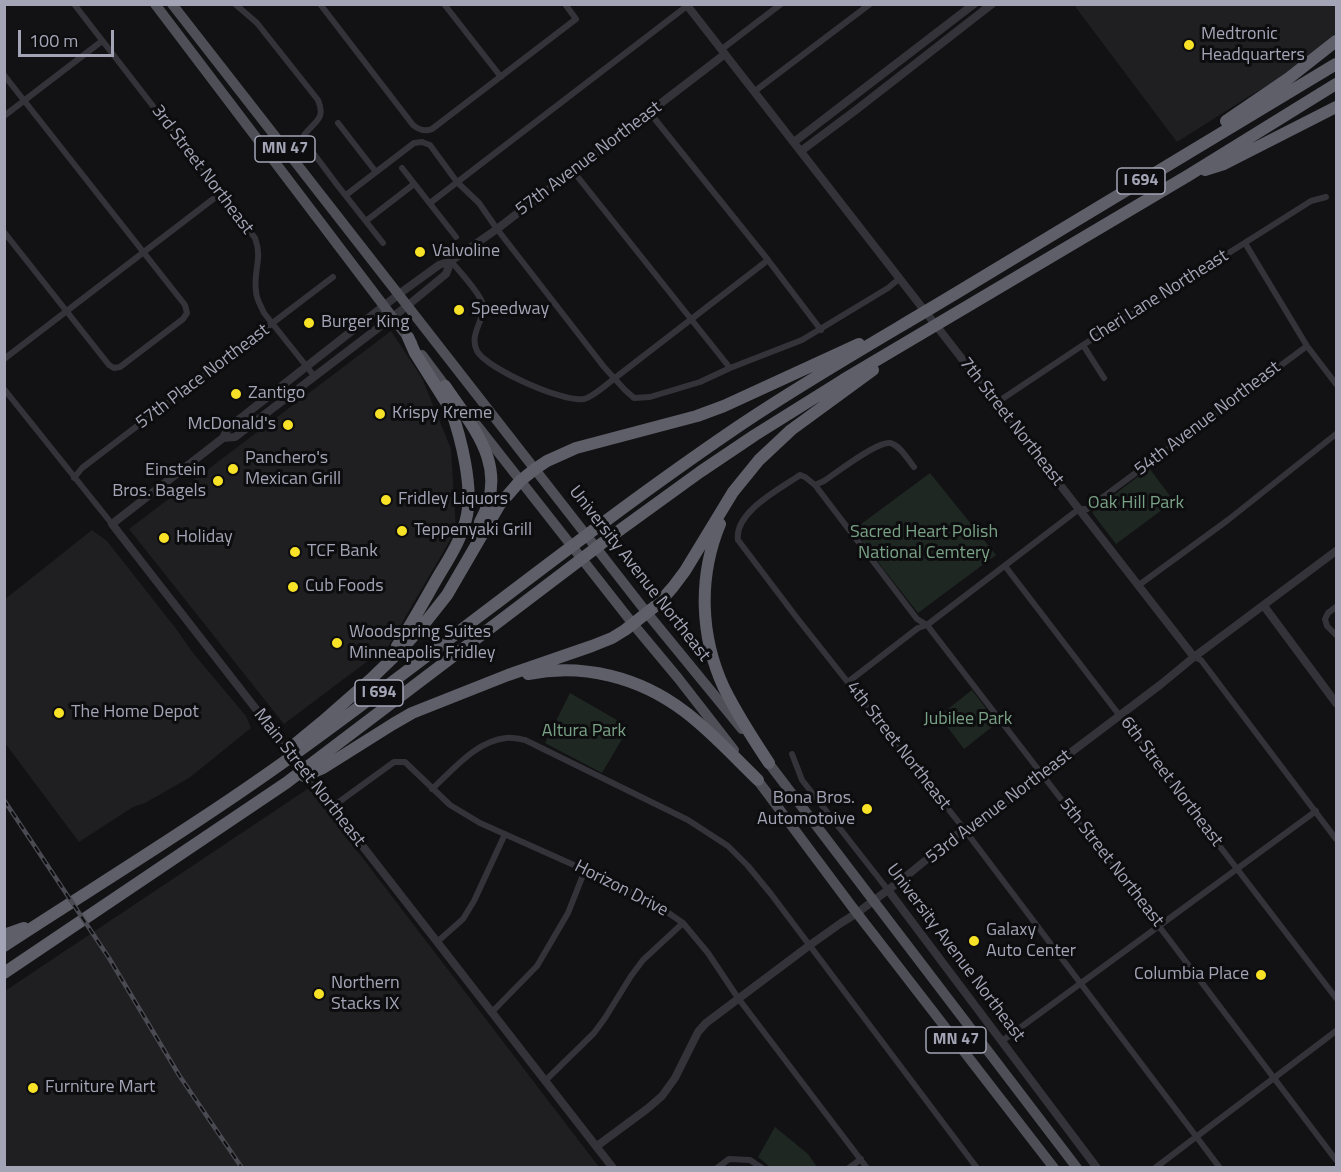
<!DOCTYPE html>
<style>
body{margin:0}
#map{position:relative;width:1341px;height:1172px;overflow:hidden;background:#121214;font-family:"Titillium Web",sans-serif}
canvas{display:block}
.frame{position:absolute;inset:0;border:6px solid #a3a4b5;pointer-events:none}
.scale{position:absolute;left:18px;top:30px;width:96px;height:27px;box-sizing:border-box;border:3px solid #a3a4b5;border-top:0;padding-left:8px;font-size:18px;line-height:21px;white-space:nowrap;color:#a3a4b5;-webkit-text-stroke:4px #0d0d0f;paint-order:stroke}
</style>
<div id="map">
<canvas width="1341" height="1172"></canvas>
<div class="frame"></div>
<div class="scale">100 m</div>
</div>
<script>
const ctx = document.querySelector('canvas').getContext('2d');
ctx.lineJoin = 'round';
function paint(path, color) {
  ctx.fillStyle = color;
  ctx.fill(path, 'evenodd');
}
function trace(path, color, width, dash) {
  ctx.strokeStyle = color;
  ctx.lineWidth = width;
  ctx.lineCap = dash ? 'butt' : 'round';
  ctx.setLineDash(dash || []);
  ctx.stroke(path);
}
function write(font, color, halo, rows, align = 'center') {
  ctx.font = font + ' "Titillium Web",sans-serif';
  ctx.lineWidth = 6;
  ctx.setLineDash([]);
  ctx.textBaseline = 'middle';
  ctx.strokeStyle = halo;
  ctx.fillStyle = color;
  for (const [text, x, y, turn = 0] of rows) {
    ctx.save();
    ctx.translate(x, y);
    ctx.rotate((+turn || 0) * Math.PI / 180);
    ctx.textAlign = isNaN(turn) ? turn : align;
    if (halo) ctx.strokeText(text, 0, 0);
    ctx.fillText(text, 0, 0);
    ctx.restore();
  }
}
const built = new Path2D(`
 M1074 5H1336V33L1328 42 1284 76 1248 97 1177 142Z
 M391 331 422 378 451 449 456 530 389 645 284 724 129 529Z
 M92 530 107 541 177 630 193 653 246 716 251 728 189 778 145 803 133 807 79 842 5 743 4 600Z
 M309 788 599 1167H5V991Z`);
const green = new Path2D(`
 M1149 468 1174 501 1116 544 1093 514V511Z
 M930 473 996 555 918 613 853 530Z
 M972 690 997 723 964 749 939 716Z
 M570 693 629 727 602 773 545 743Z
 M775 1127 808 1154 817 1167H770L758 1157Z`);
const minor = new Path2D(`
 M74 4 255 238C263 259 253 270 256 291 256 299 261 306 264 313L315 377
 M235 4 257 23 318 100C326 119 315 121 304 135L305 142 338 186 383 243
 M320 4 413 125C419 130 425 132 432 129L576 19 565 4
 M444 4 501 77
 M722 49 781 4
 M4 75 185 305 187 313 183 319 120 367 114 368 109 365 4 232
 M755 91 870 4
 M650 113 768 260 821 330
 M4 116 102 41
 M338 123 376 172
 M402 168 456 237
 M573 171 730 368
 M346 195 414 143 422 142 430 145 457 182 479 203 497 229 604 367 625 390 634 398 650 397 700 382 730 368 802 340 888 288 899 279
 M430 203 687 6
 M366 221 414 184
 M1245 243 1307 346 1336 384
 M451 261C459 271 478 291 482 302 487 319 468 333 477 351 487 369 564 403 584 399 593 397 607 384 615 378L768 260
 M1083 345 1104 378
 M4 359 221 193
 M4 389 112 524
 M996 403 1083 345 1311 201 1326 197
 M74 478 82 468 333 277
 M815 485 824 481C836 473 877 441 890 443 900 445 908 460 914 467
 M1005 566 1336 998
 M1139 585 1228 520 1336 434
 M1336 607 1328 613 1325 619 1327 626 1336 635
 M1194 657 1201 660 1336 839
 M848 682 918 628 927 625 1079 509H1087L1307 346
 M792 754 802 780 888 890
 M432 789C453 770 476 741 506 738 512 737 520 739 525 740L688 820 728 846 748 866 771 894 977 1168
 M332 807 394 762H405L450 805 480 823 585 870 657 905 683 923 708 953 738 998 867 1168
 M437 942 463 919 474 901 505 834
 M492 1012 537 966 568 913 585 870
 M1002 1041 1316 811
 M545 1081 594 1033 605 1018 631 976 643 960 683 923
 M717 1168 729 1159 750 1160 762 1168
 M849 1168 861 1159
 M1155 1168 1336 1031
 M1220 1168 964 829 797 618 738 540C734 512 780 489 800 475L805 477 815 485 917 619 927 625 1168 938 1336 1160`);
const tertiary = new Path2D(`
 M686 4 1194 657
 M794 142 974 4
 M801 151 856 110 992 4
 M223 438 235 437 407 306 446 274 451 261
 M1264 606 1336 703
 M888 890 1097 1168
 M597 1146 647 1109 662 1096 675 1078 698 1032 706 1023 810 945 841 923 857 913 904 878 964 829 1004 803 1160 685 1194 657 1336 551
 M613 1168 112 524 223 438 228 428 399 294 439 265 451 261 497 229 725 54`);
const primary = new Path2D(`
 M155 4 412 343
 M172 4 647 613 742 729
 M422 355 449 391
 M476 424 633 624 678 678 734 750
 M764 757 1077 1168
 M753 774 853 908 1054 1168`);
const motorway = new Path2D(`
 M1226 121 1289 78 1336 41
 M1205 170 1224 164 1336 107
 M445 386C475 430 510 468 480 522
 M720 524C698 577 700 636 724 688 737 714 753 739 769 763
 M397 646C411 625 423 603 435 582 447 561 462 540 467 515 473 486 461 438 451 410L415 353 408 337
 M528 674C583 663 639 677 684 711 711 731 734 757 758 780
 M288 750 322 722 371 679 401 650 424 624 447 595 500 504 520 481 535 469 547 461 576 448 697 416 724 406 859 344
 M304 776 323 768 393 724 412 713 508 675 592 646 612 638 625 630 658 604 673 587 685 571 733 492 759 460 791 430 873 370
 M4 935 24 928
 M4 946C105 880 209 817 306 746 451 641 590 527 739 426 810 378 885 336 958 292 1084 216 1210 139 1336 64
 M4 973 286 783 613 535 700 472 755 435 843 380 1189 175 1336 84`);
const rail = new Path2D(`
 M4 800 109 958 179 1075 242 1168`);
const markers = [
 [1189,45,6,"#f7e227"],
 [420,252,6,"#f7e227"],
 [459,310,6,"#f7e227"],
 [309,323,6,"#f7e227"],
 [236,394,6,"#f7e227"],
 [380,414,6,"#f7e227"],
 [288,425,6,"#f7e227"],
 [233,469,6,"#f7e227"],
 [218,481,6,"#f7e227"],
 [386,500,6,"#f7e227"],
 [402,531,6,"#f7e227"],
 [164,538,6,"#f7e227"],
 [295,552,6,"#f7e227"],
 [293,587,6,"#f7e227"],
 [337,643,6,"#f7e227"],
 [59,713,6,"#f7e227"],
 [867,809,6,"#f7e227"],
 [974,941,6,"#f7e227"],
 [1261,975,6,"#f7e227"],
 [319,994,6,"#f7e227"],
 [33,1088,6,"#f7e227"]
];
const shields = [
 [285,149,60],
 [1141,181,48],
 [379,693,48],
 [956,1040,60]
];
const shieldNames = [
 ["MN 47",285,149],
 ["I 694",1141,181],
 ["I 694",379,693],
 ["MN 47",956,1040]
];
const poiNames = [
 ["Medtronic",1201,35],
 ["Headquarters",1201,56],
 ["Valvoline",432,252],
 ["Speedway",471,310],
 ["Burger King",321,323],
 ["Zantigo",248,394],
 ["Krispy Kreme",392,414],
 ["McDonald's",276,425,"right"],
 ["Panchero's",245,459],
 ["Mexican Grill",245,480],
 ["Einstein",206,471,"right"],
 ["Bros. Bagels",206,492,"right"],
 ["Fridley Liquors",398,500],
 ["Teppenyaki Grill",414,531],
 ["Holiday",176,538],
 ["TCF Bank",307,552],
 ["Cub Foods",305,587],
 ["Woodspring Suites",349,633],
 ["Minneapolis Fridley",349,654],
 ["The Home Depot",71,713],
 ["Bona Bros.",855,799,"right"],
 ["Automotoive",855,820,"right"],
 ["Galaxy",986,931],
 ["Auto Center",986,952],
 ["Columbia Place",1249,975,"right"],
 ["Northern",331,984],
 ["Stacks IX",331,1005],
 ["Furniture Mart",45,1088]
];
const streetNames = [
 ["57th Avenue Northeast",589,159,-37],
 ["3rd Street Northeast",202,170,53],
 ["Cheri Lane Northeast",1159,297,-32],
 ["57th Place Northeast",203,377,-37],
 ["54th Avenue Northeast",1208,419,-37],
 ["7th Street Northeast",1011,422,52],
 ["University Avenue Northeast",639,574,52],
 ["4th Street Northeast",898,746,52],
 ["Main Street Northeast",309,778,52],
 ["6th Street Northeast",1171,782,53],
 ["53rd Avenue Northeast",999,807,-37],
 ["5th Street Northeast",1111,863,52],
 ["Horizon Drive",621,889,27],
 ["University Avenue Northeast",955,953,53]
];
const parkNames = [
 ["Oak Hill Park",1136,504],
 ["Sacred Heart Polish",924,533],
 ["National Cemtery",924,554],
 ["Jubilee Park",968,720],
 ["Altura Park",584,732]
];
paint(built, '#1f1e21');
paint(green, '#1e2721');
trace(minor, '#333339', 6);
trace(tertiary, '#333339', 8);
trace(primary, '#4f4f58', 10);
trace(motorway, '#5f5f6a', 12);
trace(rail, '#4a4a52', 4.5);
trace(rail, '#0d0d0f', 2, [7]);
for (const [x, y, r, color] of markers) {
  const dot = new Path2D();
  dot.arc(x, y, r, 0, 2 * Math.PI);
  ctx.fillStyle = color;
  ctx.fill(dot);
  trace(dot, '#0d0d0f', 2);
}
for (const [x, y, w] of shields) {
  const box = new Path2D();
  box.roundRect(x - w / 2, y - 13, w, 26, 4.5);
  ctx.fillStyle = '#0d0d0f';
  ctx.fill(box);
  trace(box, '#a3a4b5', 1.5);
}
write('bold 16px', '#a3a4b5', null, shieldNames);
write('18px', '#a3a4b5', '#0d0d0f', poiNames, 'left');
write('18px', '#a3a4b5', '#0d0d0f', streetNames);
write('18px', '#79a185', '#0d0d0f', parkNames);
</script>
